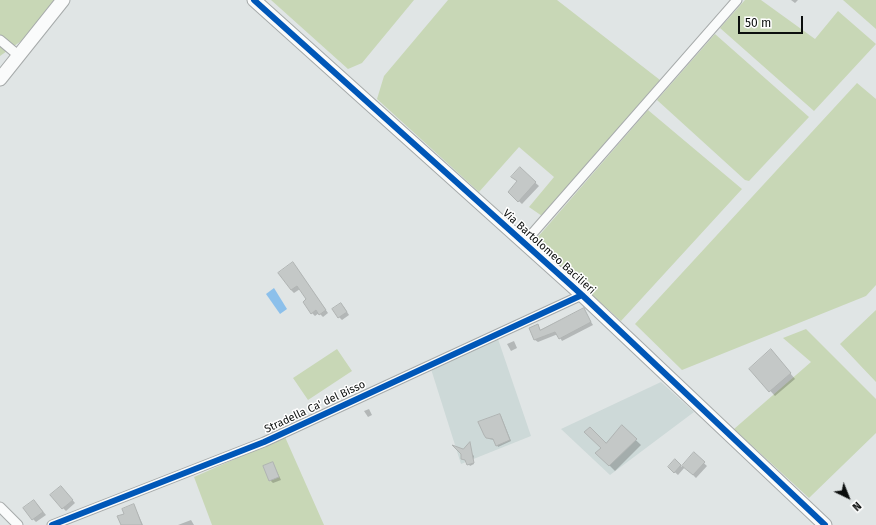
<!DOCTYPE html>
<style>
body{margin:0}
#map{position:relative;width:876px;height:525px;overflow:hidden;background:#e0e5e5;font-family:"Fira Sans",sans-serif}
canvas{display:block}
.north{position:absolute;left:828px;top:477px;width:40px;height:40px;-webkit-text-stroke:3px #fff;paint-order:stroke;rotate:137deg;font-size:11px;font-weight:700;line-height:16px;text-align:center;color:#0b0e0d}
.north::after{content:'';display:block;margin:auto;width:14px;height:18px;background:#0b0e0d;clip-path:polygon(50% 0,100% 100%,50% 72%,0 100%)}
.scale{position:absolute;left:738px;top:16px;width:65px;height:18px;box-sizing:border-box;border:2px solid #0b0e0d;border-top:0;padding-left:5px;font-size:12px;line-height:14px;white-space:nowrap;color:#0b0e0d;-webkit-text-stroke:3px #fff;paint-order:stroke}
</style>
<div id="map">
<canvas width="876" height="525"></canvas>
<div class="north">N</div>
<div class="scale">50 m</div>
</div>
<script>
const ctx = document.querySelector('canvas').getContext('2d');
ctx.lineJoin = 'round';
function paint(path, color) {
  ctx.fillStyle = color;
  ctx.fill(path, 'evenodd');
}
function trace(path, color, width, dash) {
  ctx.strokeStyle = color;
  ctx.lineWidth = width;
  ctx.lineCap = dash ? 'butt' : 'round';
  ctx.setLineDash(dash || []);
  ctx.stroke(path);
}
function write(font, color, halo, rows, align = 'center') {
  ctx.font = font + ' "Fira Sans",sans-serif';
  ctx.lineWidth = 3;
  ctx.setLineDash([]);
  ctx.textBaseline = 'middle';
  ctx.strokeStyle = halo;
  ctx.fillStyle = color;
  for (const [text, x, y, turn = 0] of rows) {
    ctx.save();
    ctx.translate(x, y);
    ctx.rotate((+turn || 0) * Math.PI / 180);
    ctx.textAlign = isNaN(turn) ? turn : align;
    if (halo) ctx.strokeText(text, 0, 0);
    ctx.fillText(text, 0, 0);
    ctx.restore();
  }
}
const built = new Path2D(`
 M498 339 531 436 461 464 431 369Z
 M661 382 694 412 610 475 561 429Z`);
const green = new Path2D(`
 M0 0H58L31 34 0 56Z
 M271 0H414L362 63 348 69Z
 M448 0H557L660 80 542 216 529 207 554 177 519 147 479 192 377 99 384 76Z
 M745 0H761L815 39 838 11 876 44 814 111 720 28Z
 M843 0H876V29Z
 M715 34 809 117 749 181 745 180 657 100Z
 M857 83 876 99V285L866 296 682 370 635 324Z
 M648 110 742 189 621 321 536 244 537 238Z
 M876 310V382L840 344Z
 M806 329 876 399V433L809 498 734 429 811 362 783 338Z
 M337 349 352 371 308 400 293 378Z
 M285 437 324 525H212L194 477Z`);
const water = new Path2D(`
 M274 288 287 309 280 314 266 294Z`);
const shadow = new Path2D(`
 M791 0H798L795 3Z
 M520 169 539 186 522 204 509 192 518 182Z
 M296 267 328 313 323 317 319 313 315 316 312 313 308 299 300 289 294 293 291 290Z
 M344 307 349 315 342 320 339 317Z
 M583 309 593 325 562 341 558 334 538 342 535 340 530 329 538 325 541 331Z
 M514 341 517 348 511 351 507 344Z
 M776 356 795 379 775 396 750 369Z
 M369 409 372 415 368 417 364 411Z
 M501 416 511 441 498 447 495 440 489 439 485 435Z
 M622 427 641 445 615 471 597 453Z
 M470 444 471 453 474 456 473 460 474 464 470 466 467 461 462 458 463 450Z
 M694 454 707 466 696 478 685 467 678 475 669 467 675 460 682 467Z
 M273 463 281 480 273 483 270 480Z
 M64 490 75 503 66 511 63 508Z
 M37 504 46 515 36 522 33 519Z
 M134 505 143 525H122L125 515Z
 M191 520 194 525H178Z`);
const building = new Path2D(`
 M520 167 536 182 518 202 508 192 517 181 511 177Z
 M293 262 326 310 319 315 316 310 311 314 303 302 306 299 297 286 291 290 278 273Z
 M341 303 347 312 338 318 332 309Z
 M584 308 591 322 559 339 555 332 534 340 529 328 538 324 540 330Z
 M771 349 791 373 769 392 749 369Z
 M500 414 510 440 496 446 493 439 486 438 484 435 478 422Z
 M622 425 637 439 609 466 595 453 601 448 584 432 590 427 606 443Z
 M470 442 474 463 467 465 465 460 461 459V454L452 445 463 449Z
 M694 452 705 462 693 475 682 466Z
 M675 459 681 465 674 473 668 467Z
 M273 462 279 477 269 481 263 466Z
 M61 486 73 500 62 509 50 495Z
 M34 500 43 512 32 520 23 508Z
 M134 504 142 525H121L117 516 124 514 122 509Z`);
const street = new Path2D(`
 M0 40 18 55
 M524 243 737 0
 M0 507 18 525
 M52 525 264 442 582 295`);
const secondary = new Path2D(`
 M254 0 582 295 825 525
 M0 79 63 0`);
const cycleway = new Path2D(`
 M254 0 582 295 825 525
 M52 525 264 442 582 295`);
const streetNames = [
 ["Via Bartolomeo Bacilieri",549,252,42],
 ["Stradella Ca' del Bisso",315,407,-25]
];
paint(built, '#cdd9d8');
paint(green, '#c8d7b6');
paint(water, '#8cc0eb');
paint(shadow, '#0003');
paint(building, '#c4c8c7');
trace(building, '#b0b4b3', 1);
trace(street, '#a6aaaa', 11);
trace(secondary, '#a6aaaa', 15);
trace(street, '#fafbfb', 9);
trace(secondary, '#fafbfb', 13);
trace(cycleway, '#0057b8', 6);
write('11px', '#0b0e0d', '#fff', streetNames);
</script>
